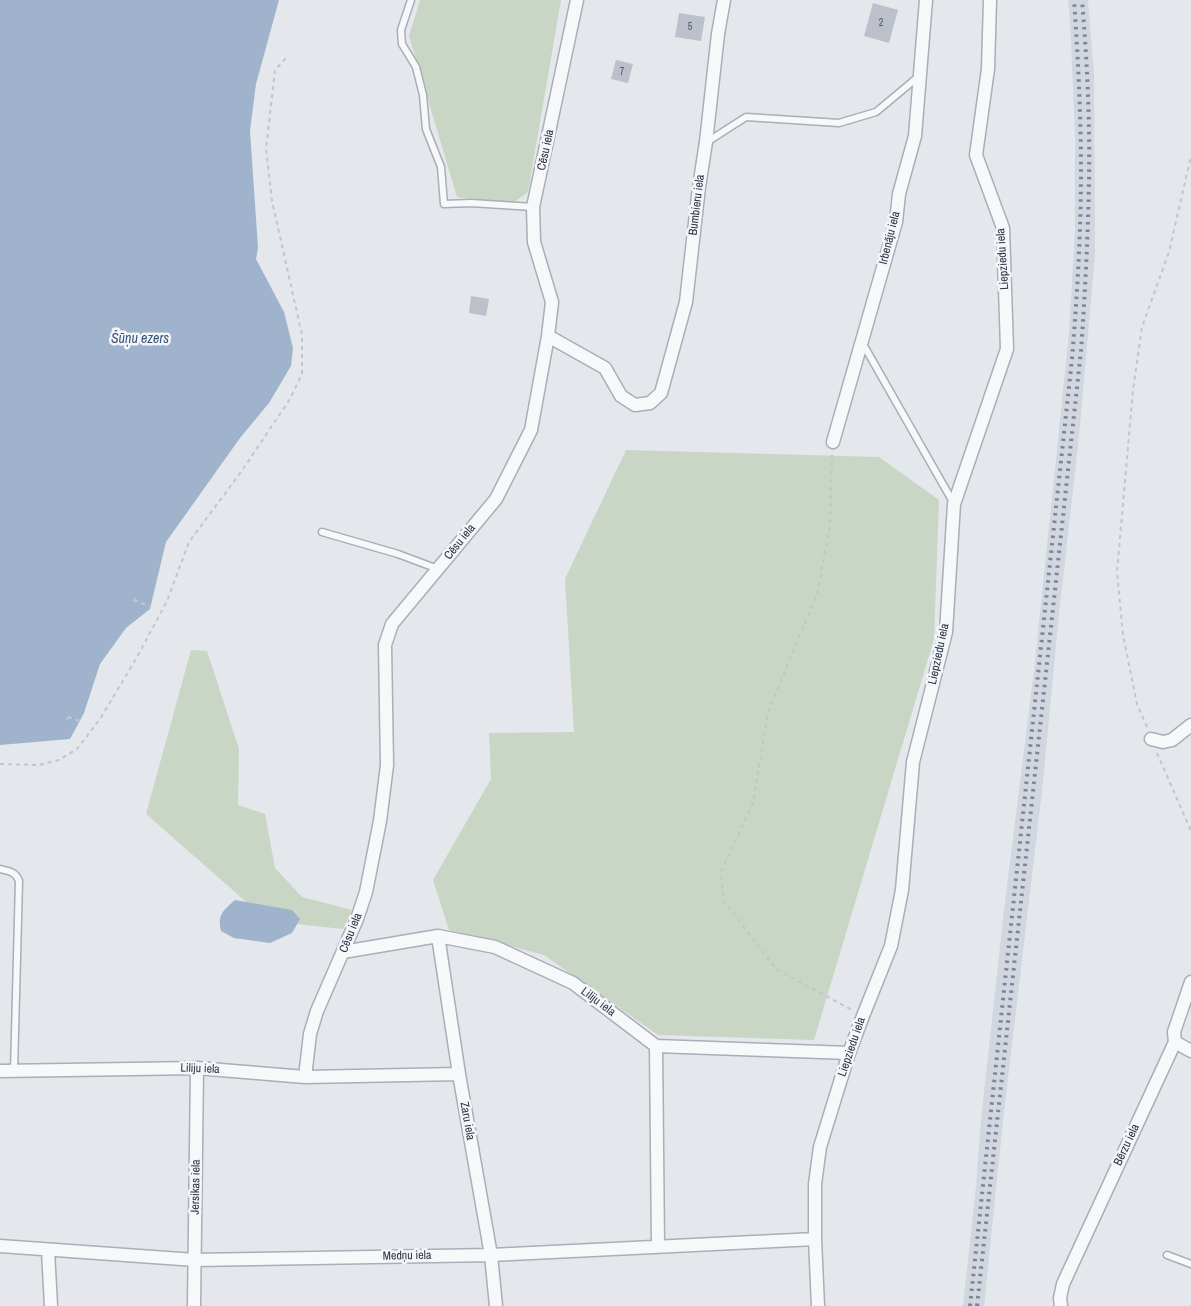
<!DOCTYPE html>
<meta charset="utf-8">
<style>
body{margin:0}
canvas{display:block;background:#e4e7ec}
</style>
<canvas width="1191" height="1306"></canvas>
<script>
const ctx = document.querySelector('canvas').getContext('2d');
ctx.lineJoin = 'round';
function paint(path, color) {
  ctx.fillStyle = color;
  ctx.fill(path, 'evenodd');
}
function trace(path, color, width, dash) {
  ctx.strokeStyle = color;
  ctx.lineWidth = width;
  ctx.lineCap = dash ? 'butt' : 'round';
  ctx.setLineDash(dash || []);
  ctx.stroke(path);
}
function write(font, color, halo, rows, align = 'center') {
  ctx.font = font + ' "Archivo Narrow",sans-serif';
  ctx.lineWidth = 5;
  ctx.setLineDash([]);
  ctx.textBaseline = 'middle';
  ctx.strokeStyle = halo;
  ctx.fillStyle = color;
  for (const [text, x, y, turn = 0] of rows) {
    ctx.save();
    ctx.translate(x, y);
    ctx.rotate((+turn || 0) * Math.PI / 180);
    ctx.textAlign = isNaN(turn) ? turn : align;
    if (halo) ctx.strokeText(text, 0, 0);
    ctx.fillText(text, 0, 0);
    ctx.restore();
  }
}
const built = new Path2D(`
 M1068 0H1088L1094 75 1095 255 1079 436 1059 614 1042 791 1003 1121 984 1306H963L976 1186 981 1120 1004 910 1034 671 1069 334 1075 231V134L1070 19Z`);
const green = new Path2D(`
 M420 0H561L528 192 513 203 457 197 409 36Z
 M626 450 879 457 939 500 934 639 814 1040 658 1035 544 955 449 930 433 880 491 779 489 733 574 732 565 579Z
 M191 650 207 651 239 749 238 805 265 814 275 868 302 897 352 910 343 929 268 921 146 814Z`);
const water = new Path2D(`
 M0 0H279L256 84 250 131 258 248 256 259 284 312 293 348 291 366 269 403 240 438 166 542 150 609 126 628 100 664 84 713 70 739 0 745Z
 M235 900 292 910 300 919 292 933 270 943 234 938 221 931C217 914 224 910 235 900Z`);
const building = new Path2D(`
 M873 3 898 10 889 43 864 36Z
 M679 13 705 17 701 41 675 37Z
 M616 60 633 64 628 83 611 79Z
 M471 296 489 299 486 316 469 313Z`);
const path = new Path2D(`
 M832 455 830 526 817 594 768 712 753 803 721 872 724 901 776 969 852 1010
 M134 600 151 607
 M134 602 135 597
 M68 717 80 721
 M67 720 69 714
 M1147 727 1137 704 1123 635 1117 572 1133 390 1142 327 1169 252 1191 156
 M1157 753 1191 831
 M0 764 39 765 59 760 77 749 100 719 136 659 167 601 189 542 241 472 290 399 302 374V335L272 201 266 149 275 70 286 58`);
const service = new Path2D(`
 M411 0 401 30 402 44 416 67 423 95 426 129 441 167 444 204 471 203 533 207
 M707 142 746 117 839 123 876 112 918 77
 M863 344 953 502
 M322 532 398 554 438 569
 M0 869C9 871 16 872 19 881L14 1071
 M1167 1255 1191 1264`);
const minor = new Path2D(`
 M548 336 605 368 621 396 635 405 650 403 661 393 686 302 699 187 706 142 718 34 724 0
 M833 442 896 222 899 194 915 136 926 0
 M1151 739 1163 742 1172 740 1191 725
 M438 936 459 1074 491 1255 496 1306
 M343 952 438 936 495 947 573 983 656 1046 658 1246
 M1175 1042 1191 1051
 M656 1046 849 1053
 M0 1071 197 1068 305 1077 459 1074
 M305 1077 310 1034 317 1011 357 919 366 892 380 821 387 765 385 645 392 624 496 499 531 430 548 336 552 302 534 242 533 207 577 0
 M0 1246 195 1260 491 1255 815 1239
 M48 1250 51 1306
 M194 1306 197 1068
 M818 1306 815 1239V1184L820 1147 849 1053 863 1016 891 946 902 890 913 762 946 632 954 504 1007 349 1003 228 976 155 988 69 990 0
 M1061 1306 1060 1298 1063 1284 1175 1042 1174 1032 1191 982`);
const rail = new Path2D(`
 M970 1306 1072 359C1077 297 1081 234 1081 172 1081 114 1078 57 1074 0
 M977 1306 1081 351C1085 294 1088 237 1089 179 1090 120 1087 60 1082 0`);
const numberNames = [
 ["2",881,23],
 ["5",690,27],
 ["7",622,72]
];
const streetNames = [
 ["Cēsu iela",546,150,-78],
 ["Bumbieru iela",697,205,-83],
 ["Irbenāju iela",890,238,-76],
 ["Liepziedu iela",1003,259,-94],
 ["Cēsu iela",460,542,-51],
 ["Liepziedu iela",939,654,-78],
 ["Cēsu iela",351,933,-68],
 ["Liliju iela",598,1002,37],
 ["Liepziedu iela",852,1047,-71],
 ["Liliju iela",200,1069,2],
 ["Zaru iela",467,1121,80],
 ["Bērzu iela",1127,1145,-65],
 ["Jersikas iela",196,1187,-89],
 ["Medņu iela",407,1256,-1]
];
const waterNames = [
 ["Šūņu ezers",140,339]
];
paint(built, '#d2d6de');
paint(green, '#c9d6c5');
paint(water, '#9fb4cc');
paint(building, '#bbc0ca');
trace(service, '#a9aeb7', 9);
trace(minor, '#a9aeb7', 15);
trace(path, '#c2c5cb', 2, [4, 4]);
trace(service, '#f7f8fa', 6);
trace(minor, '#f7f8fa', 12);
trace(rail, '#7d8696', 4, [2.5, 5]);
write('10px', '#4f5766', null, numberNames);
write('12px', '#2b3445', '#f4f6f9', streetNames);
write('italic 14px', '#34527a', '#f4f6f9', waterNames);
</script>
